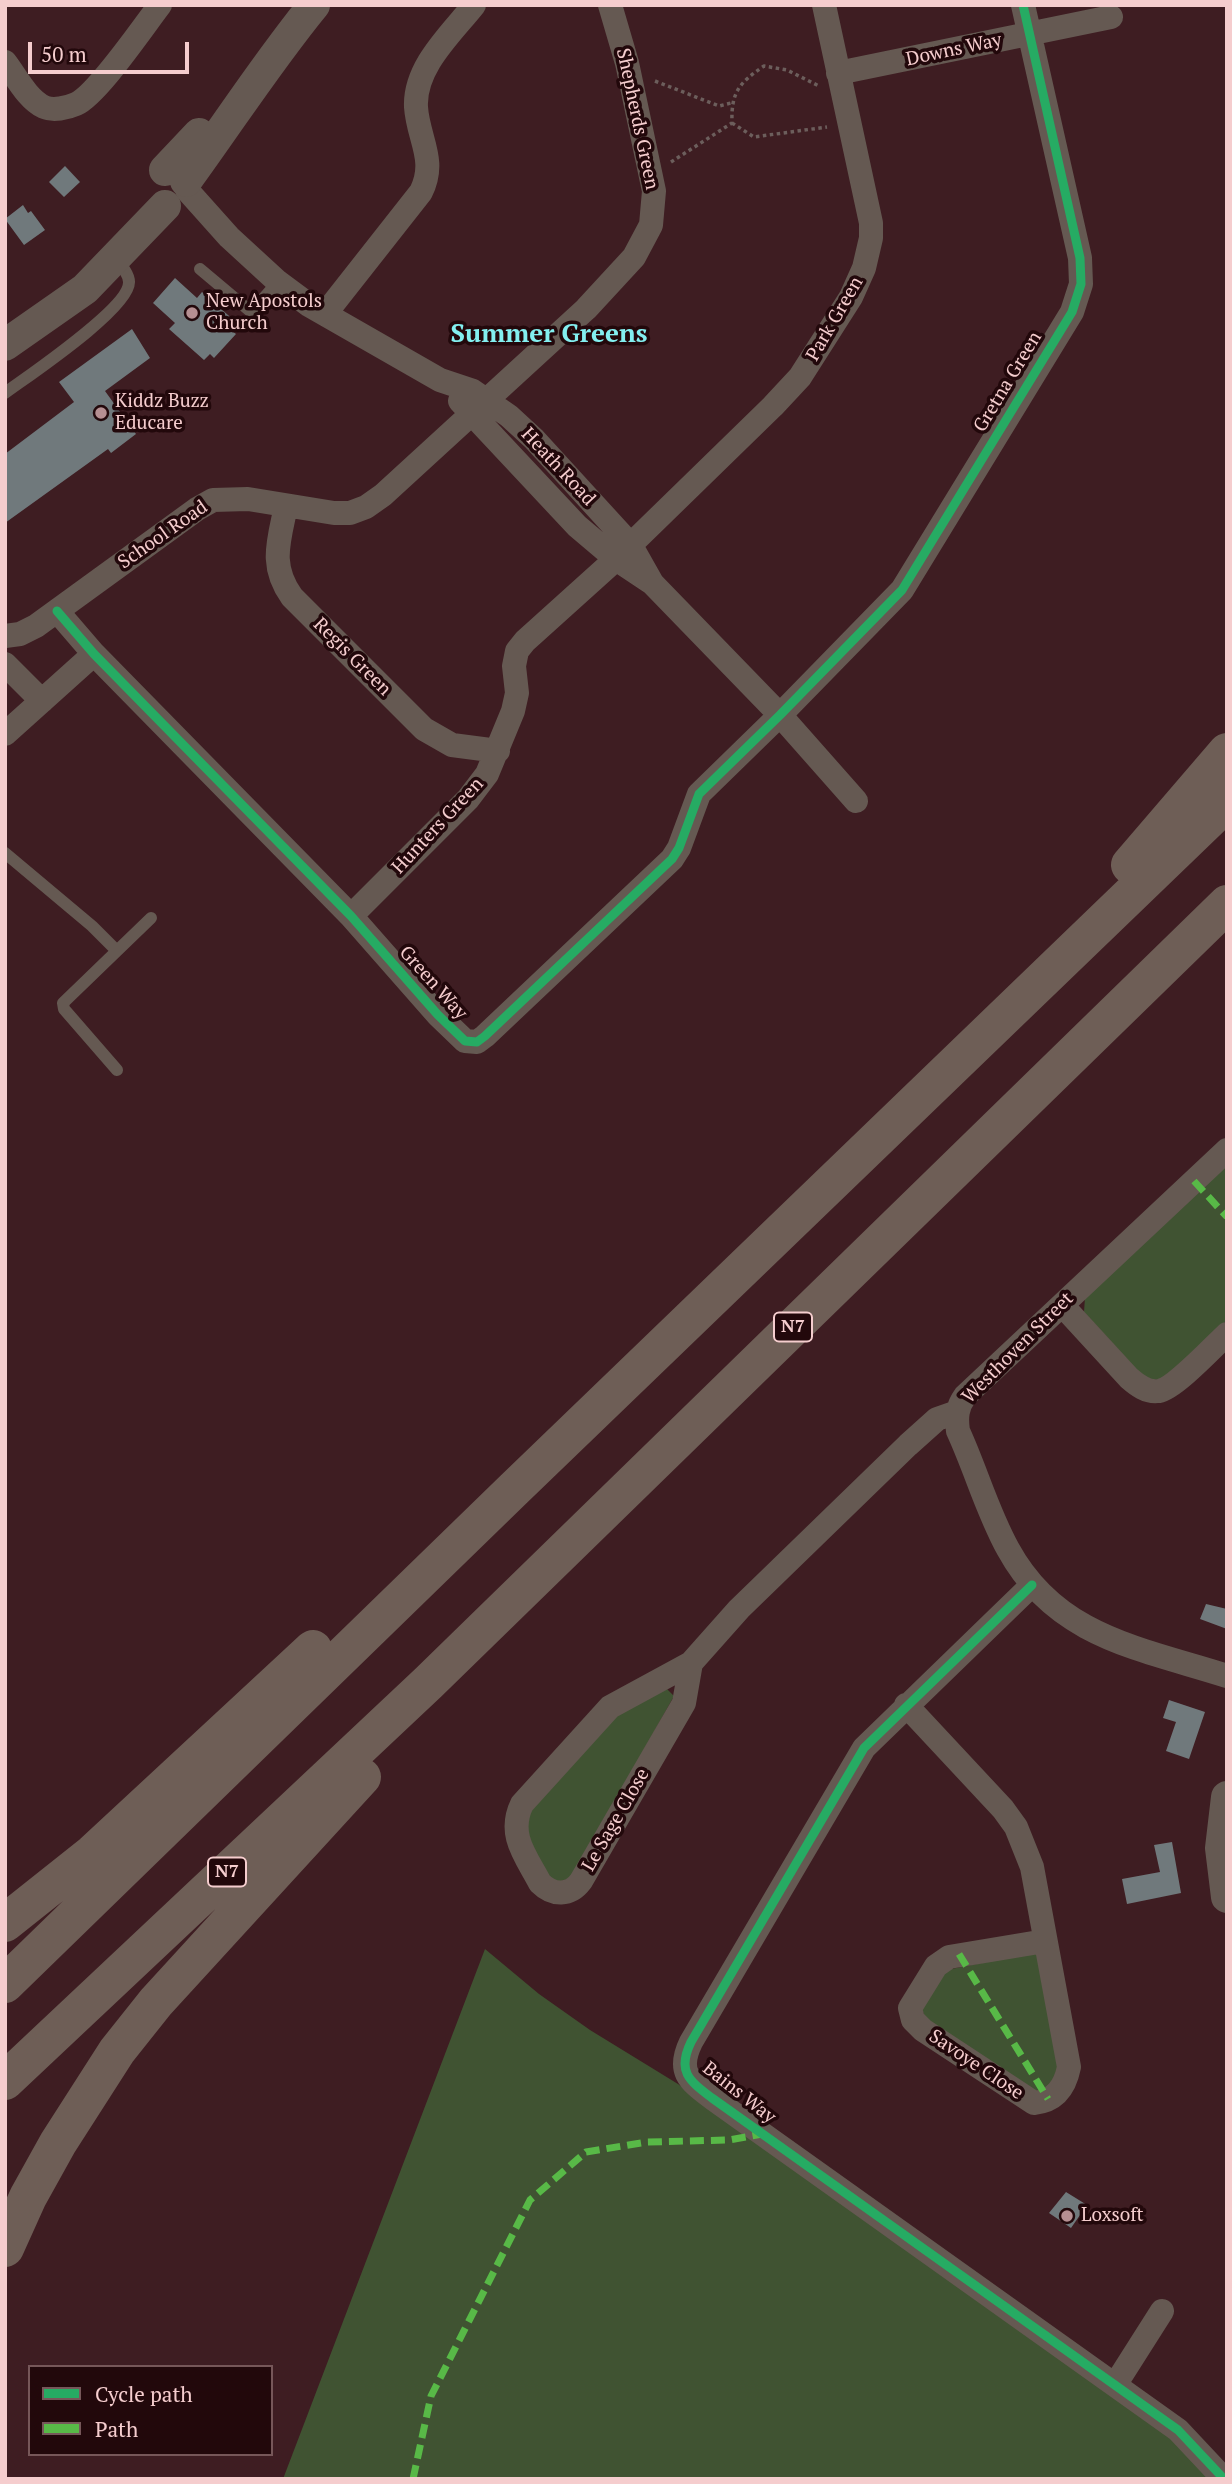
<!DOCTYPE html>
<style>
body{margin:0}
#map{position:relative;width:1232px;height:2484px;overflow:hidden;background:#3e1d22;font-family:"PT Serif",serif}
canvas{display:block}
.frame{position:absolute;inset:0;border:7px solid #f5cdce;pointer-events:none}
.legend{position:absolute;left:28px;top:2365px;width:245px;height:91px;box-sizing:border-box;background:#22080b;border:2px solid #765759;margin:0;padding:9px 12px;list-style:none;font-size:21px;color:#f5cdce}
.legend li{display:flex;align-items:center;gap:14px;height:35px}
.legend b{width:35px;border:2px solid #765759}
.scale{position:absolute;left:28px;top:42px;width:161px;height:32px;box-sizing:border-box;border:4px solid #f5cdce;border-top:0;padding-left:9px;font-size:21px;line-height:24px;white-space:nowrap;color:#f5cdce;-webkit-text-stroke:5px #22080b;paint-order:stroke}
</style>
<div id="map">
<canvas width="1232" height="2484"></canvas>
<div class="frame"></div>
<ul class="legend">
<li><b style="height:9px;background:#26ab63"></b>Cycle path</li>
<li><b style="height:9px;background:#58b947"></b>Path</li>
</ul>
<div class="scale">50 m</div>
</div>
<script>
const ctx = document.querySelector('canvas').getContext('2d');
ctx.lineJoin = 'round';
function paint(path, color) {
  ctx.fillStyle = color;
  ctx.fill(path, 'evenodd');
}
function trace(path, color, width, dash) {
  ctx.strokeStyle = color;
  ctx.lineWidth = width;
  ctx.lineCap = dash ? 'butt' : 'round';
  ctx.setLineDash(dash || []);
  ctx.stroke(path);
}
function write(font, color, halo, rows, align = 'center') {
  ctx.font = font + ' "PT Serif",serif';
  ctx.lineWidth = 7;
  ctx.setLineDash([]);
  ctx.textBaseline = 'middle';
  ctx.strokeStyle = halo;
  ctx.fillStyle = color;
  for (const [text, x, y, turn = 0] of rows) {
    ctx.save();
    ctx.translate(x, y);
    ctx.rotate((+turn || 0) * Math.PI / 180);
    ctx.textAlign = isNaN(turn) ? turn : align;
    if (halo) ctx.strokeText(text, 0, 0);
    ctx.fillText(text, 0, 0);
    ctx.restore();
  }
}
const green = new Path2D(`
 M1227 1162V1320L1166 1377 1159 1380 1144 1378 1084 1312 1085 1297Z
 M667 1689 674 1696 573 1877 559 1882 547 1878 522 1821 610 1718Z
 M485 1949 539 1994 590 2030 678 2084 1164 2430 1211 2479H283Z
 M1038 1952 1060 2079 1036 2094 926 2021 921 2006 941 1971Z`);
const building = new Path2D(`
 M65 166 80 182 64 197 49 182Z
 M23 205 28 213 31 211 45 230 24 245 5 219Z
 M175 278 197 298 202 292 237 323 231 330 236 334 214 358 210 354 204 360 169 329 175 323 153 303Z
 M132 329 150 358 105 391 136 434 111 453 108 449 5 523V454L74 402 59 382Z
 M1206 1604 1227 1609V1629L1200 1619Z
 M1169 1700 1205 1712 1189 1759 1166 1751 1176 1722 1163 1718Z
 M1172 1842 1181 1893 1127 1904 1122 1879 1160 1872 1154 1845Z
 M1066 2192 1087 2205 1071 2228 1049 2213Z`);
const path = new Path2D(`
 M655 81 719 106 731 103
 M732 123 754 137 827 127
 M671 162 732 123C731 92 739 83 764 66L787 70 819 86`);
const service = new Path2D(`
 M200 269 250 311 254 309 278 282
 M5 393C28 376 130 308 129 282 129 274 121 265 116 259
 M5 853 92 926 116 950
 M117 1070 64 1009 63 1003 151 918`);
const minor = new Path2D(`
 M5 62C16 76 27 99 44 107 53 111 67 108 76 104 97 95 143 27 160 5
 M838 73 1111 17
 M187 190 229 237 278 282 309 305 440 380 473 391 509 416 534 439 630 544 652 583
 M325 314 421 192C437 160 418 139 416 107 414 67 451 34 474 5
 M460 401 577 526 616 559 652 583 780 715 856 801
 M286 506C279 541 269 565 292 597L424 729 452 745 498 751
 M57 611 94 654 351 916 438 1015 465 1041 477 1042 485 1036 672 859 679 848 699 794 780 715 902 590 1072 312 1081 284 1080 258 1023 5
 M5 636 20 634 36 626 197 509 213 500 248 499 334 513H350L366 507 383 495 586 309 634 257 651 225 654 191 627 63 610 5
 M5 664 42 701
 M5 734 94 654
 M351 916 468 799 487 774 513 711 517 693 514 666 517 651 525 641 616 559 773 406 800 377 851 297 864 268 871 238V223L824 5
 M1227 1150 965 1396C957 1407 956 1417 958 1431 976 1470 987 1511 1008 1549 1056 1637 1139 1648 1227 1676
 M1062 1305 1129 1378C1137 1385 1147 1393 1159 1391 1174 1389 1214 1346 1227 1334
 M1032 1585 864 1748 691 2042C677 2071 688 2080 712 2098L1178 2430 1224 2479
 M691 1663 684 1703 581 1881C570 1896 553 1896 540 1883 526 1856 507 1835 522 1804L610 1707 691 1663 739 1609 908 1445 937 1419 957 1412
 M906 1705 1003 1809 1016 1827 1032 1867 1069 2067C1065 2087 1055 2101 1034 2103L923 2030 913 2020 910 2008 936 1966 949 1957 1045 1941
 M1115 2385 1162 2311`);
const tertiary = new Path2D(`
 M165 170 199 134
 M186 181C229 122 268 61 314 5
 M5 345 85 289 165 206
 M1227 1797 1221 1848 1227 1897`);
const motorway = new Path2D(`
 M1130 865 1227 752
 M5 1923 93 1853 313 1649
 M5 1984 514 1489 1227 802
 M5 2081 428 1683 1227 904
 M5 2248 28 2197 58 2143 117 2051 156 2002 362 1777`);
const quiet = new Path2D(`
 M1194 1181 1227 1217
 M959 1954 1048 2099
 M413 2479 431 2396 530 2200 586 2152 647 2142 729 2140 762 2134`);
const cycleway = new Path2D(`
 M57 611 94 654 351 916 438 1015 465 1041 477 1042 485 1036 672 859 679 848 699 794 780 715 902 590 1072 312 1081 284 1080 258 1023 5
 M1032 1585 864 1748 691 2042C677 2071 688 2080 712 2098L1178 2430 1224 2479`);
const markers = [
 [192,313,7,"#b58f92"],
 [101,413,7,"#b58f92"],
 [1067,2216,7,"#b58f92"]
];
const shields = [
 [793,1327,38],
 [227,1872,38]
];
const shieldNames = [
 ["N7",793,1327],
 ["N7",227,1872]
];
const streetNames = [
 ["Downs Way",954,50,-12],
 ["Shepherds Green",637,119,78],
 ["Park Green",835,319,-60],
 ["Gretna Green",1008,382,-59],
 ["Heath Road",558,467,47],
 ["School Road",163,535,-35],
 ["Regis Green",352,657,45],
 ["Hunters Green",438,826,-47],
 ["Green Way",433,983,48],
 ["Westhoven Street",1018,1348,-45],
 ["Le Sage Close",616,1820,-60],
 ["Savoye Close",976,2065,34],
 ["Bains Way",739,2093,38]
];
const poiNames = [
 ["New Apostols",206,302],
 ["Church",206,324],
 ["Kiddz Buzz",115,402],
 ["Educare",115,424],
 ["Loxsoft",1081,2216]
];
const districtNames = [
 ["Summer Greens",549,335]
];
paint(green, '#405332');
paint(building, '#70797c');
trace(path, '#6c5e5c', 3.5, [3.5, 3.5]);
trace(service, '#655952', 12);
trace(minor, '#655952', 24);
trace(tertiary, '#655952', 32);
trace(motorway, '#6e5e56', 38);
trace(quiet, '#58b947', 7, [14, 7]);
trace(cycleway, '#26ab63', 9);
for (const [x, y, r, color] of markers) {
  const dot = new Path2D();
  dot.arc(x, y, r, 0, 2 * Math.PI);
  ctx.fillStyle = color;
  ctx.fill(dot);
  trace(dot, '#22080b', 2.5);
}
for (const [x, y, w] of shields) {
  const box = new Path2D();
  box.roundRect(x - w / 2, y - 14.5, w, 29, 5);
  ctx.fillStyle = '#22080b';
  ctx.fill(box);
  trace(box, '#f5cdce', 2);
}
write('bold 18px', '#f5cdce', null, shieldNames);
write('19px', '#f5cdce', '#22080b', streetNames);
write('19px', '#f5cdce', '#22080b', poiNames, 'left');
write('bold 26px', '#83eff0', '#22080b', districtNames);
</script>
